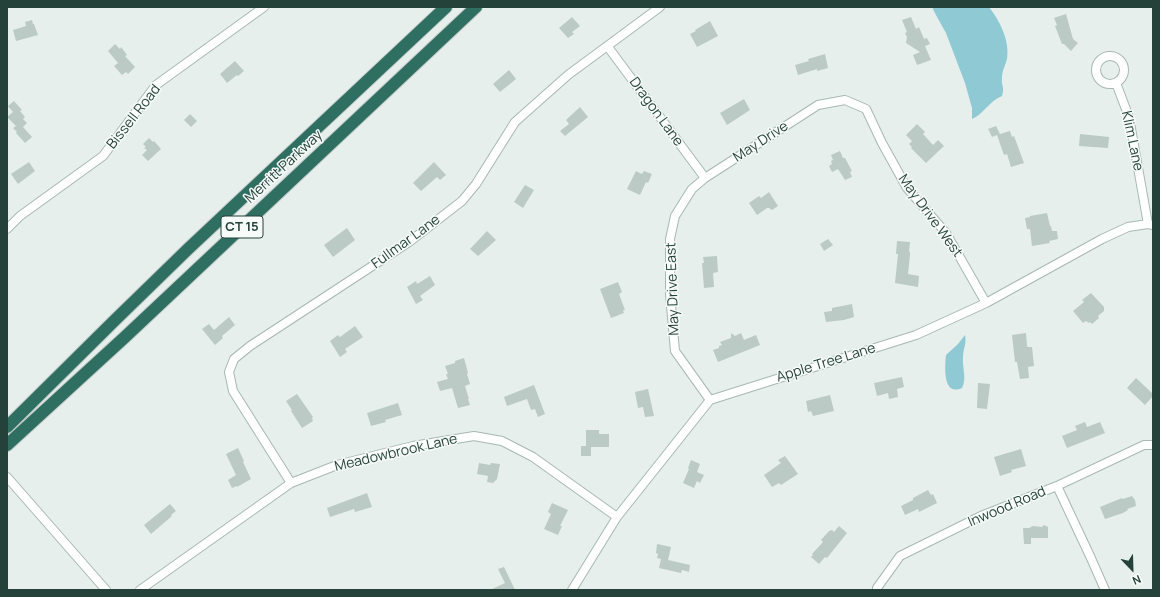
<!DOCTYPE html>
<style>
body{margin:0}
#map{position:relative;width:1160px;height:597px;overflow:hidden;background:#e6efeb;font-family:Manrope,sans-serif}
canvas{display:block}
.frame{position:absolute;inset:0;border:8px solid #24423a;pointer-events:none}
.north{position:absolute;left:1112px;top:549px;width:40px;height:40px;-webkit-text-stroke:3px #f7fbf9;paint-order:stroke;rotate:157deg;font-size:11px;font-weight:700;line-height:16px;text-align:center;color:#24423a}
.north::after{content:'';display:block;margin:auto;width:14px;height:18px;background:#24423a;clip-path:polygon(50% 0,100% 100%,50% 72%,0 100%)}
</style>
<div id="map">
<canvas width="1160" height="597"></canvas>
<div class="frame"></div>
<div class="north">N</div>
</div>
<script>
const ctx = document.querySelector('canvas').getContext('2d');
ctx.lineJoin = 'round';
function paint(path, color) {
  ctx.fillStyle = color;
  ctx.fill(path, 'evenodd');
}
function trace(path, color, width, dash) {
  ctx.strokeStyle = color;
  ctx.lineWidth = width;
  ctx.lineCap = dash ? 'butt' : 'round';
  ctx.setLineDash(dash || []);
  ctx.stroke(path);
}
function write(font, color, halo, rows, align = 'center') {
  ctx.font = font + ' Manrope,sans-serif';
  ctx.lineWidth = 3;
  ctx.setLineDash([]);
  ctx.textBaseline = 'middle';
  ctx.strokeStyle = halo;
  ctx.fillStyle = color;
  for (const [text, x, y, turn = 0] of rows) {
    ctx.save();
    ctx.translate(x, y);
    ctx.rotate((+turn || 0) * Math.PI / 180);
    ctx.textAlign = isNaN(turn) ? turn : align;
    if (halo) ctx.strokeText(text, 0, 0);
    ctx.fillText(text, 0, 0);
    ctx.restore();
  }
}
const water = new Path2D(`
 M932 7H989C1000 21 1010 41 1007 59 1005 66 1002 71 1002 78 1001 87 1005 86 1002 96 989 101 984 114 972 119V108L965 83 946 33 937 17Z
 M965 335C967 343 963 349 963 357 962 368 967 378 962 388 942 397 945 365 946 355L958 344Z`);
const building = new Path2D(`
 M1066 14 1073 39 1078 43 1071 51 1064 44H1062L1055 26 1057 25 1054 18Z
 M572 17 580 26 572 32 574 34 568 38 559 28Z
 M911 17 916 29 919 27 924 39 927 38 930 44 925 46 931 60 917 65 913 55 920 52 906 43 907 37 905 33 907 32 902 20Z
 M32 20 33 24H34L38 35 16 41 13 30 26 26 25 22Z
 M710 21 718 36 697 47 690 34 696 31 695 30Z
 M115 44 120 49 121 47 127 55 125 56 135 67 128 74 126 72 122 75 114 66 118 63 108 51Z
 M825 54 828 68 817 71V69L798 75 795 65 809 61 808 59Z
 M235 61 244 71 238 76 237 75 227 83 220 74Z
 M509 70 516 79 500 92 493 84Z
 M744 99 750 110 727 125 720 113Z
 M14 101 22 110 20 111 25 117 23 119 27 123 23 127 32 137 25 143 16 133 17 132 13 128 16 126 7 117 13 112 8 106Z
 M580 107 588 117 565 136 560 131 569 124 566 120Z
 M190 114 197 121 191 127 184 120Z
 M917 124 925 132 923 134 933 145 938 140 944 146 926 163 911 148 912 147 909 144 912 141 906 135Z
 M996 126 1000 134 1010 131 1012 137 1014 136 1024 163 1011 167 1007 154 1004 155 997 135 992 137 988 129Z
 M1080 134 1109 137 1108 148 1079 146Z
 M149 138 153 142 154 141 161 149 148 161 142 155 147 150 144 148 146 147 143 144Z
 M840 151 843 158H845L852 171 850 172 852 177 845 180 838 169 832 172 829 166 832 164 831 161 833 160 831 155Z
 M29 162 35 171 18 184 11 174Z
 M434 162 446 175 440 180 437 177 421 191 413 183Z
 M636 171 642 174 644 171 652 174 648 183 646 182 640 195 627 189Z
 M525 185 534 190 523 208 514 202Z
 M769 192 778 206 772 210 769 208H767L757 215 749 203 759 196 761 198Z
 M1047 213 1050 226H1051L1052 231H1057L1058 239 1049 241 1050 243 1032 246 1030 229H1027L1025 218 1030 217V216Z
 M347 228 355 240 333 257 324 245Z
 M487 231 496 240 478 256 470 249Z
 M828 239 833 245 824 251 820 244Z
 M897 241 910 242 909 251 910 252V255L908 274 919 276 918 287 895 283 898 254H896Z
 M717 256 718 272 713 273 714 287 704 288 702 263H704L703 257Z
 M430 276 435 285 420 296 423 300 416 304 407 287 416 281 417 284Z
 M618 282 622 292 619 294 625 310H623L624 313 611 318 600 289Z
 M1091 293 1104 307V311L1098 316 1099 318 1092 324 1090 322 1089 323 1086 321 1083 323 1073 311 1084 302 1082 300Z
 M852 304 854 317 844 320 826 322 824 312 832 311V308Z
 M229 317 235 325 222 336 223 338 215 345 202 329 209 324 214 330Z
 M355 326 363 337 345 349 347 352 340 357 330 341 338 335 340 337Z
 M731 333 735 336 741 333 744 340 756 335 760 345 718 362 713 350 719 348V346L722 345 720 342 731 338Z
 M1026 333 1027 346 1028 347H1032L1034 366 1028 367 1029 378 1020 379 1017 362H1015L1012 335Z
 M464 358 468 373 467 374 470 384 465 386 469 399H468L470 405 458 408 452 388 440 391 437 382 448 379 446 374H448L445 366 455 363V361Z
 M902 377 904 387 897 389 898 397 889 399 888 393 877 396 874 383Z
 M1136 378 1153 394V396L1145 405 1127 388Z
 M978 383 990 384 987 409 977 408Z
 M534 385 545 414 538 417 535 409 531 410 527 399 507 406 504 397Z
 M648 389 654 416 645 417 643 407 638 408 635 392Z
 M297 394 313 417 312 418 313 421 302 428 291 411 292 410 286 401Z
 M830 395 834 411 813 416 811 411 808 412 806 401Z
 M398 403 402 415 385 420 386 422 371 426 367 413Z
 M1085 422 1087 427 1100 422 1105 433 1067 448 1062 436 1077 430 1075 426Z
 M586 430H599V434H609V447H591V456H581V446H586Z
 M238 448 244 461 243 462 251 479 237 487V486L232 488 228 480 236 475 226 454Z
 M1021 449 1026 466 1011 470 1012 472 1000 476 994 457Z
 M785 456 798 474 781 485 779 483 772 487 764 475 781 463 778 460Z
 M691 460 700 464 697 472 704 475 700 483 697 481 694 488 683 483 689 469 688 468Z
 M479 463 490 465 491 463 500 464 497 479 493 483 487 482 488 476 477 474Z
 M928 490 931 495 933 494 937 503 919 512 918 509 905 515 901 506 913 500V498Z
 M367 493 372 507 355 512 354 509 330 517 327 508Z
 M1132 496 1135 500 1136 506 1127 509 1128 510 1123 513 1105 519 1100 507 1122 498 1123 499Z
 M552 503 568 510 560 526H562L558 535 544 529 551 514 548 512Z
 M170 504 176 511 171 515 172 516 151 534 144 525Z
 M1044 525 1048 527V538H1031V544H1024L1023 528H1029L1033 526 1042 527Z
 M839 526 847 533 827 558 825 557 819 564 811 557 813 555 812 554 823 542 821 540 829 531 832 530 834 532Z
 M657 544 671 547 668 560 690 565 689 572 682 570 681 573 659 568 661 559 657 558 658 554 656 553Z
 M504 567 515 590H490L505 583 498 569Z`);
const street = new Path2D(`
 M608 47 705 178
 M1096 70a14 14 0 1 1 28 0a14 14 0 1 1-28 0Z
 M1116 83 1129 117 1148 224
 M7 229 20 216 103 156 156 85 264 7
 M710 400 675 351 670 294V239L675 216 692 189 705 178 818 105 845 100 866 109 882 143 907 188 946 233 986 303
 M7 477 106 590
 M291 483 233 391 229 372 234 359 250 346 409 242 462 201 476 184 515 122 568 75 660 7
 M1057 486 1090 556 1105 590
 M140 590 291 483 337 465 413 446 474 436 502 441 533 457 617 517
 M572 590 617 517 710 400 916 335 986 303 1102 239 1128 227 1148 224 1153 225
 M877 590V588L900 556 981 516 1057 486 1144 445H1153`);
const highway = new Path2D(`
 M7 427 113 322 188 249 446 7
 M7 445 125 337 476 7`);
const shields = [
 [242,227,42]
];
const shieldNames = [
 ["CT 15",242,227]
];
const streetNames = [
 ["Dragon Lane",656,112,54],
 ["Bissell Road",134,117,-52],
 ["Klim Lane",1132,141,78],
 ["May Drive",761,142,-33],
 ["Merritt Parkway",284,167,-43],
 ["May Drive West",930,216,54],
 ["Fullmar Lane",406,242,-36],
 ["May Drive East",673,289,-92],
 ["Apple Tree Lane",826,363,-17],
 ["Meadowbrook Lane",396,453,-13],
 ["Inwood Road",1007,507,-23]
];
paint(water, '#8ec9d4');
paint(building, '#bbcac4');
trace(street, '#a8b8b2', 10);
trace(highway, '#c2cac8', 14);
trace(street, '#fff', 8);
trace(highway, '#2f6f62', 12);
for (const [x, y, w] of shields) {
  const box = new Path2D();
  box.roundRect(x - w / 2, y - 11, w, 22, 3);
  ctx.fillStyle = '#f7fbf9';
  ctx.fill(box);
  trace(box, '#24423a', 1);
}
write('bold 13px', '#24423a', null, shieldNames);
write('14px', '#24423a', '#f7fbf9', streetNames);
</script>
